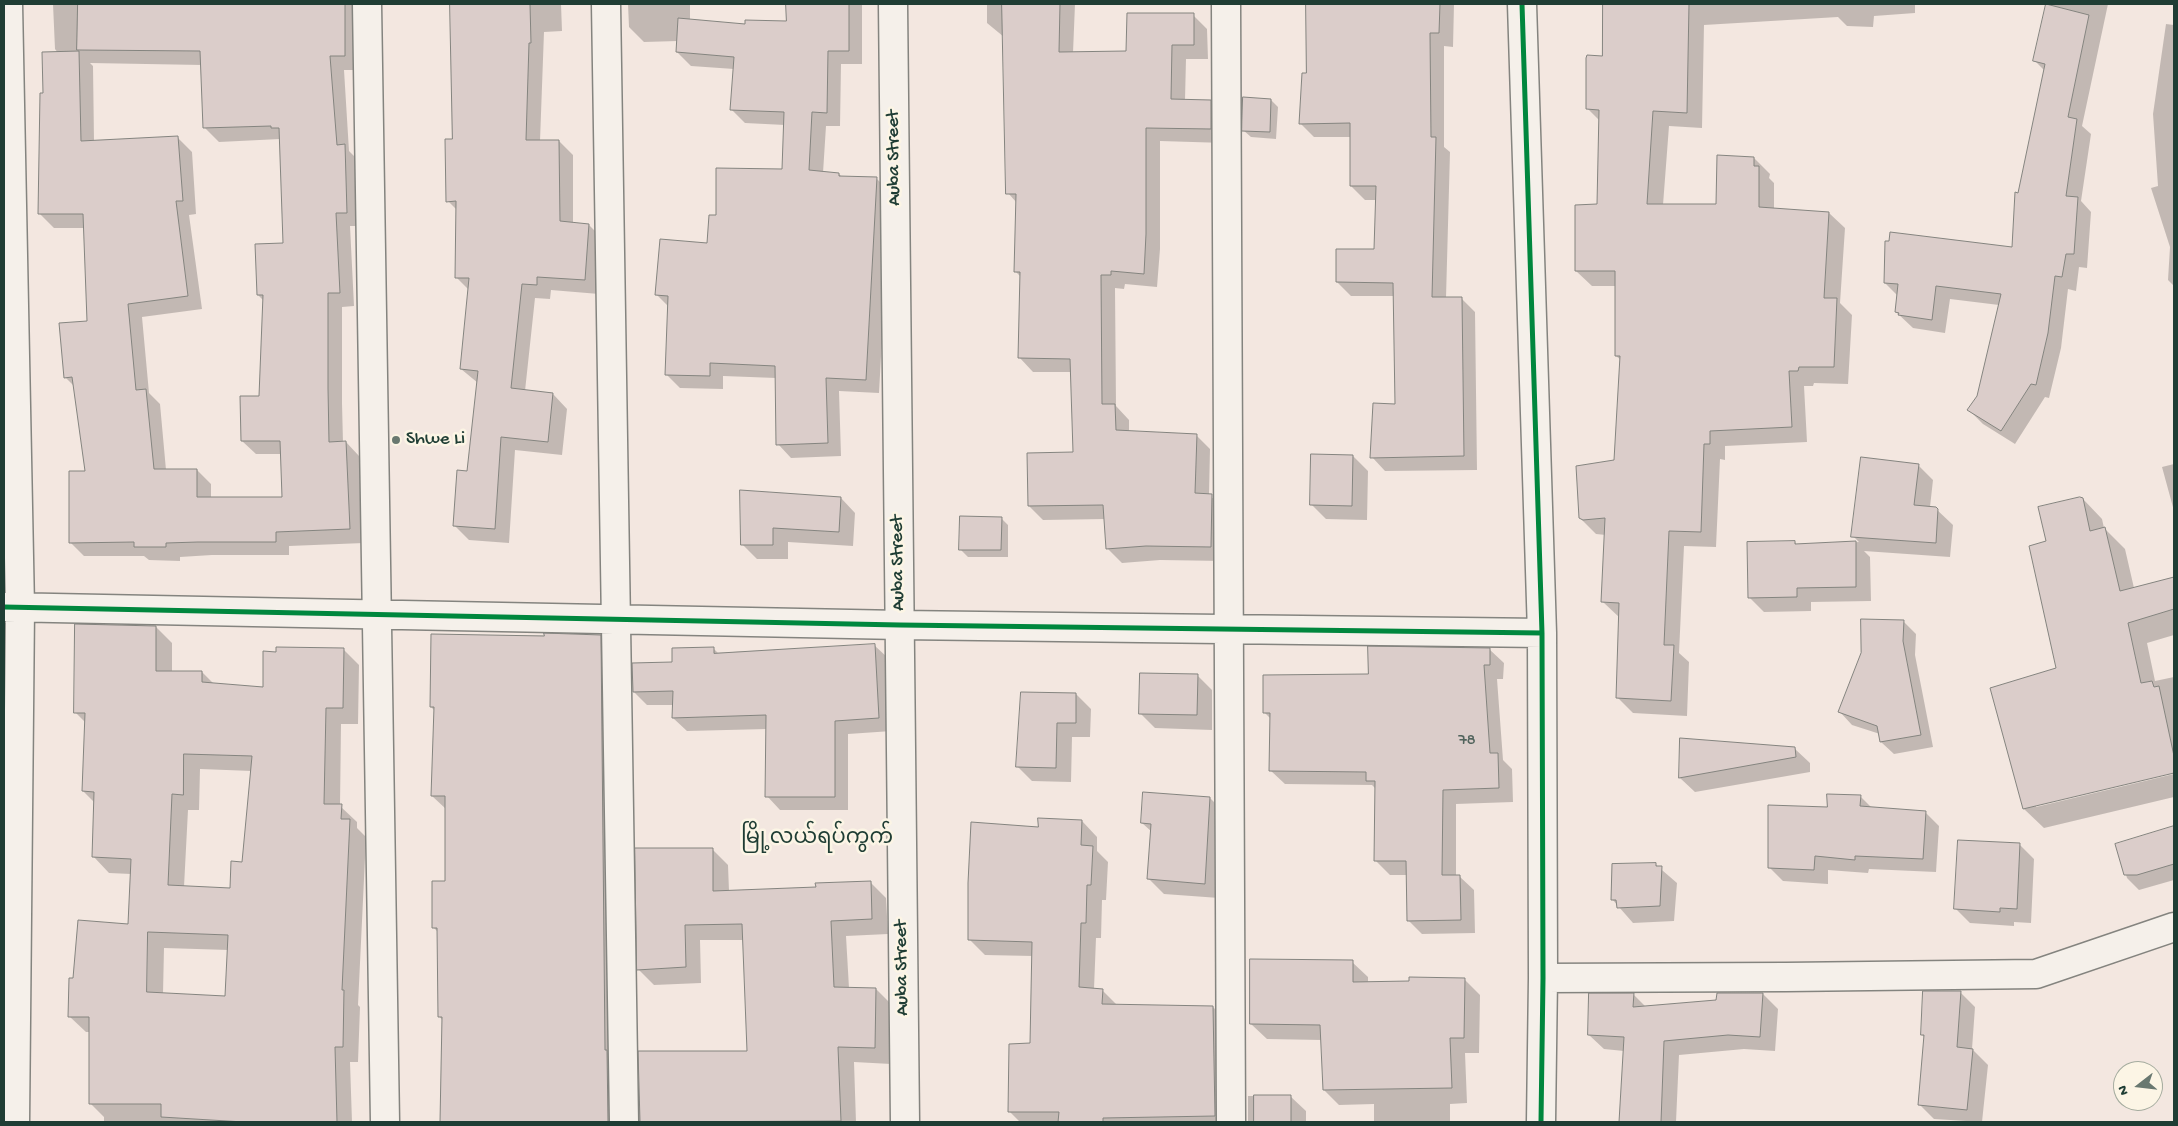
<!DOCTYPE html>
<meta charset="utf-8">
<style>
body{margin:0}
#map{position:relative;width:2178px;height:1126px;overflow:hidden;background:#f3e7e0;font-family:"Gochi Hand",sans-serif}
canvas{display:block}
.frame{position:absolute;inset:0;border:5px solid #1f3d34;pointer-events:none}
.north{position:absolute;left:2113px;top:1061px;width:50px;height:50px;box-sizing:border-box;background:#fcf5e5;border:1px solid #a4ab9e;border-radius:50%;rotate:254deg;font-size:14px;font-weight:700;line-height:20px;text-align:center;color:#1f3d34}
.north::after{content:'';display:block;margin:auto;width:18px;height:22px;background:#697870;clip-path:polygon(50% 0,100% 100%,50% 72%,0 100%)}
</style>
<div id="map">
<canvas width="2178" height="1126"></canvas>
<div class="frame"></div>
<div class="north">N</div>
</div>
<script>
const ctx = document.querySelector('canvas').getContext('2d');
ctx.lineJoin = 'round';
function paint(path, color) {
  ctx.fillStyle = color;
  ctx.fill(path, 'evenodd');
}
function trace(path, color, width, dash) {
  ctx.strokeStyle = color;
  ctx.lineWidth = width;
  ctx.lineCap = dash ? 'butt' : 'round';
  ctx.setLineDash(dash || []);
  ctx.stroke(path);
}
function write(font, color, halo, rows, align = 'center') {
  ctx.font = font + ' "Gochi Hand","Noto Sans Myanmar",sans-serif';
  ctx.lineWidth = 5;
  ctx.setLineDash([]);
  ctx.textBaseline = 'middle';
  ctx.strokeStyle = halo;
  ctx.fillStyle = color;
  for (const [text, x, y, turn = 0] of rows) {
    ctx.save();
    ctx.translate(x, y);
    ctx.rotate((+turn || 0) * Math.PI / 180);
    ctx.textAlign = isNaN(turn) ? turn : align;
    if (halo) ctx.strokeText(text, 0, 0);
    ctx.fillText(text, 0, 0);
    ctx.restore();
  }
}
const shadow = new Path2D(`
 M53 4H358L359 70H344L349 151 358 160 361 226H350L354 306 342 307V403L343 443 346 442 359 456 364 543 289 546V555H212L180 557V561L149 560 144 556H84L70 542 86 472 74 386 65 377 88 322 84 228H54L40 214 45 94 58 53 55 49ZM90 63 202 65 205 128 219 142 280 139 284 244 258 295 264 301 261 397 242 441 256 454H282L284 498H211V484L197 470H166L160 404 149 393 142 317 202 309 189 215 196 214 192 152 178 138 94 141 93 66Z
 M451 4H561L562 31 544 32 540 141H559L573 155V224L589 225 603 239 599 294 551 290 550 299 535 298 525 391 553 394 567 409 562 455 515 450 509 543 469 540 455 526 468 472 478 383 461 369 469 290 457 278V210L448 201 453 140Z
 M628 4H690V20L746 25 787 22V4H862V64H841L840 126H826L823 173 839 174 842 177 876 178 890 192 879 393 839 391 841 456 791 458 778 444 776 378 723 376V389L680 388 667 375 669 307 656 294 709 244 717 217 783 171 785 125 745 123 731 109 734 69 691 66 677 52 678 41 644 42 629 27Z
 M987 4H1075L1073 53 1127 52 1193 15 1207 29 1208 59H1186L1185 100 1210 101 1224 115 1225 143 1160 141V249L1157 287 1125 284 1124 289 1115 288 1116 406 1129 420V432L1196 435 1210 449 1209 495 1225 509 1224 561 1160 560 1122 563 1108 549 1106 519 1043 520 1029 506 1074 453 1072 372H1033L1019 357 1021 277 1015 271 1017 203 1008 193 1004 37 987 23Z
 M1307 4H1454L1453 47 1444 46V147L1450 152 1446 298H1461L1475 312 1477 470 1385 471 1372 457 1396 405 1395 296H1351L1337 282 1375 251 1377 200H1365L1351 186V137H1314L1300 123 1307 74Z
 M1604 4H1915V13L1874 16 1873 27 1847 26 1838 17 1704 25 1702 128 1669 126 1663 205 1718 206 1754 158 1770 174 1769 178 1774 183V209L1829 213 1845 228 1840 303 1852 315 1848 384 1814 383 1813 386H1804L1807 442 1725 446V460L1720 459 1716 547 1684 546 1679 653 1689 662 1687 716 1633 713 1617 697 1620 618 1603 602 1606 535 1596 534 1580 518 1615 461 1621 360 1616 356 1617 286H1592L1576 271 1598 205 1600 121 1587 108 1603 57Z
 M2047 4H2108L2082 126 2091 134 2081 201 2091 212 2087 268 2079 267 2076 291 2068 289 2061 348 2049 398 2045 397 2015 444 1983 424 1969 410 1978 396 1999 305 1950 299 1945 333 1913 328 1896 312 1898 296 1885 283 2013 249 2019 194 2045 71 2034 60Z
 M2166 24 2174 25V286L2168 280 2170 247 2151 188 2158 186 2153 114Z
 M1271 100 1278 107 1276 139 1251 137 1243 130Z
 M1353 456 1368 471 1367 520 1326 519 1311 504Z
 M2174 464V511L2162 467Z
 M1918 465 1933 480 1930 507 1935 508 1953 525 1950 557 1864 551 1870 557 1871 601 1811 602V611L1764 612 1749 597 1795 542 1797 545 1859 542 1853 536Z
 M742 491 841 498 855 513 853 546 788 542V559H757L742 544Z
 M2083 499 2102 519 2104 528 2125 549 2134 588 2174 577V635L2147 643 2155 681 2174 677V772L2036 805V807L2174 774V797L2044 828 2024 809 2058 668 2048 542Z
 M1001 518 1008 525V557H968L961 550Z
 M1903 621 1916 634 1915 655 1933 747 1894 754 1881 742 1880 734 1852 725 1840 712Z
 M156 627 172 643V672H202L214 684 264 688 343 649 359 665 358 724H341L340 806 357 822V828L366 837 358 1005 360 1007 358 1062H350L352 1122H104V1117L90 1103V1032H86L69 1016 74 979 129 926 131 874 109 873 93 856 95 803 83 791 86 723 75 712ZM200 769 252 771 243 863 231 890 184 887 188 810H199ZM164 948 229 950 227 997 163 994Z
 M432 635 600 636 616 652 625 1122H441L443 1021 439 1016 438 932 433 927 446 882V809L432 796 435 711 431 707Z
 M874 645 888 658 892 731 848 734V810H780L767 796V729L687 731 673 718 674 705H647L634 692 673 663 713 648 719 654Z
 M1489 649 1504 663 1503 679H1497L1503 760 1512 769 1513 802 1456 804V876H1459L1474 890 1475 933 1422 934 1408 920 1407 875H1390L1376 861V789L1372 785 1285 784 1270 770 1271 719 1264 712 1369 676Z
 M1197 675 1212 690V730L1155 728 1141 714Z
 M1076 694 1091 709 1090 737H1072L1071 782 1032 781 1017 766Z
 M1795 749 1810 763V772L1695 792 1680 778Z
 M1860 796 1872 808 1925 812 1939 826 1936 872 1869 869 1868 873 1828 870V884L1783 881 1769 867 1828 808Z
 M1210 798 1225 813 1219 898 1164 894 1149 879 1152 832 1142 823Z
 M1082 821 1097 837V851L1108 862 1106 900H1102L1101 938H1096L1094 989 1102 990 1118 1006 1213 1007 1228 1022 1231 1122H1020L1009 1111 1031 1045 1033 956 985 955 970 940 1039 828Z
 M2174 827V880L2139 890 2127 878 2117 845Z
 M2019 844 2034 859 2031 923 2014 922V926L1970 923 1955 908Z
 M712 849 728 865 729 891 817 888 870 882 886 898 888 934 846 936 849 988 876 989 892 1005 891 1064 854 1062 856 1122H639L640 1052H748L744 940H700L701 983 654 985 638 969Z
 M1655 864 1677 883 1674 921 1633 923 1612 899Z
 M1352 962 1368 977V983L1464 979 1480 995 1479 1053H1465L1467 1103 1450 1104V1122H1374V1104L1339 1105 1324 1090 1322 1040 1267 1039 1251 1024Z
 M1960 992 1975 1007 1972 1049 1988 1065 1982 1122 1934 1119 1919 1104 1925 1038 1922 1035Z
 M1633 994 1646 1007 1717 1001 1718 994H1763L1778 1009 1775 1051 1744 1049 1679 1055 1676 1122H1621L1624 1051 1604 1049 1589 1035Z
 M1248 1096H1290L1306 1111V1122H1248Z`);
const building = new Path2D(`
 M78 4H345V56H330L337 145 345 144 347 213H336L340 293H328V388L329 442 346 441 350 529 276 532V542H198L166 543V547H134V542L69 543V471H85L72 377 64 378 59 323 87 321 83 214H38L40 93H43L42 52 79 51 81 141 178 136 183 201H176L188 296 128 304 136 390 146 389 154 469H197V497H282L280 441H241L240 396H259L263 295H257L255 244 283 243 279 128H271V126L203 128 200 51 77 50Z
 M450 4H530L531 43H529L526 140H559L560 221 589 224 585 280 537 277V285L522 284 511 388 553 393 548 442 501 437 495 529 453 526 457 470 467 471 478 371 460 369 469 278H455L456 201 446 202 445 139H452Z
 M786 4H849V51H828L827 113 812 112 809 170 839 173V176L877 177 866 380 826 378 828 443 776 445 775 366 710 363V376L665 375 668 296 655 295 660 239 707 243 709 215H716V168L782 169 784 112 730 110 734 57 676 52 678 18 745 24V20L786 21Z
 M1002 4H1060L1059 52 1126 51 1127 13H1194V45H1172L1171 99 1211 100V129L1146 128V234L1144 274 1111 271V275H1101L1102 404H1115L1116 430 1197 434 1195 493 1212 494 1211 547 1146 546 1106 549 1103 505 1028 506 1027 453 1073 452 1070 359 1018 358 1020 272H1014L1016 194H1006Z
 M1306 4H1440L1439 33H1430L1431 137H1436L1432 297H1462L1464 456 1370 458 1373 403 1395 404 1393 283 1336 282V249H1374L1376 186H1350V123L1299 124 1302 73H1306Z
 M1603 4H1689L1687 113 1653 111 1647 204H1716L1717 155 1754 157V166H1759V207L1829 212 1824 298H1837L1834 367H1799L1798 371H1789L1792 427 1710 431V444H1704L1701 532 1669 531 1664 645H1674L1671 701 1616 698 1619 603 1601 602 1605 518 1583 520 1579 518 1576 466 1614 460 1620 356H1615V271H1575V205L1597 204 1599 110 1586 109V58L1587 55 1602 56Z
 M2046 4 2089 15 2068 117 2077 119 2066 196 2078 197 2074 254H2066L2062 277 2055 276 2048 333 2036 385 2031 384 2001 431 1967 410 1977 396 2001 294 1936 286 1932 320 1898 315 1899 313 1895 312 1898 284 1884 283 1885 241H1889L1890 232 2012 247 2015 192 2018 193 2045 64 2033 61Z
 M1243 97 1271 99 1270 132 1242 131Z
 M1311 454 1353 455 1352 506 1310 505Z
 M1861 457 1919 464 1914 505 1936 507 1938 509 1936 543 1851 537Z
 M740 490 841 497 839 532 773 528V545H741Z
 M2080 497 2083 498 2090 531 2105 527 2120 591 2174 577V609L2128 623 2141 683 2152 681 2154 687 2159 686 2174 756V773L2023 809 1990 688 2056 668 2029 546 2046 541 2038 507Z
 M960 516 1002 517 1001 550H959Z
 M1795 541V544L1856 541V587L1797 588V597L1748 598 1747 542Z
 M1861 619 1904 620 1903 641 1921 735 1880 742 1877 726 1838 712 1861 653Z
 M75 624 156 626V671H202V682L263 687V651L276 652V647L344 648 343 708H326L324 804H342L341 819H350L342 990H344L343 1047H335L337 1122H244L161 1117V1104H89V1017H68L69 978H73L78 920 128 924 131 859 92 857 94 792 82 791 85 713H74ZM184 754 252 756 242 862 231 861 230 888 168 885 172 794 183 795ZM148 932 228 935 225 996 147 992Z
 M544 633 601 635 605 1050H607L608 1122H440L442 1017H438L437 928H432V881H445V796H431L434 707H430L431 634 544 636Z
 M875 644 879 718 835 721V797H765L766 715 672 718 673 691 633 692 632 663 672 662V648L714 647V653Z
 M1368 646 1490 648V665H1484L1490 753H1498L1499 788 1443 790 1442 875H1460L1461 920 1407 921 1406 861H1374L1375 781H1366V772L1269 771 1270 713H1263V675L1368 674Z
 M1140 673 1198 674 1197 715 1139 714Z
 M1021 692 1076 693V723H1057L1056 768 1016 767Z
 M1680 738 1795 747 1796 757 1679 778Z
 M1143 792 1210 797 1205 884 1147 879 1151 824 1141 823Z
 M1827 794 1861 795 1860 806 1926 811 1923 859 1855 856V860L1815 856 1814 870 1768 868V805L1827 807Z
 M1038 818 1082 820 1081 845 1093 846 1091 885H1087L1086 923H1081L1079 987 1103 989 1102 1004 1213 1006 1215 1116 1103 1118V1122H1058L1059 1112H1008L1009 1044 1030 1043 1032 942 968 940V883L971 822 1038 827Z
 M2174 826V864L2137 875H2124L2115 844Z
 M1958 840 2020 843 2017 909 2000 908V912L1954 909Z
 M635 848H713V891L816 887 815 883 871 881 872 919 831 921 834 987 876 988 875 1048 838 1047 841 1121 640 1122 638 1051H747L742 924 685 925 686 967 637 970Z
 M1656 863V866H1662L1660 906 1617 908 1616 900H1611L1612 864Z
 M1250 959 1353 960V982L1409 981V977L1465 978 1464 1038H1450L1452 1088 1323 1090 1320 1025 1250 1024Z
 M1923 991H1961L1957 1047 1973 1049 1967 1110 1918 1105 1924 1035H1921Z
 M1589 993H1634L1633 1007 1716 1000 1717 993H1763L1760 1037 1728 1035 1664 1041 1661 1122H1619L1624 1037 1588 1035Z
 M1254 1095H1291V1122H1254Z`);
const minor = new Path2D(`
 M8 4 20 608 15 1122
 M367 4 385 1122
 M606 4 624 1122
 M893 4 905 1122
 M1226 4 1231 1122
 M1522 4 1542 633 1543 978 1541 1122
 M4 607 900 625 1542 633
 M1543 978 1786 977 2036 974 2174 927`);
const cycleway = new Path2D(`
 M1522 4 1542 633 1543 978 1541 1122
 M4 607 900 625 1542 633`);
const markers = [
 [396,440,5,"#697870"]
];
const numberNames = [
 ["78",1467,742]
];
const streetNames = [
 ["Auba Street",895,158,-91],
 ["Auba Street",899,563,-91],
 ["Auba Street",903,968,-91]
];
const poiNames = [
 ["Shwe Li",406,440]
];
const quarterNames = [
 ["မြို့လယ်ရပ်ကွက်",817,840]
];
paint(shadow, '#0003');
paint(building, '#dbcdca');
trace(building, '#84847f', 1);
trace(minor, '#84847f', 31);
trace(minor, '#f5f0ea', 28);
trace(cycleway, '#00873e', 5);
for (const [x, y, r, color] of markers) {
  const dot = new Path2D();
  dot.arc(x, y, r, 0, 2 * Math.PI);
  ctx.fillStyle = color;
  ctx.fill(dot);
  trace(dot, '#fcf5e5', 2);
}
write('16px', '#52645d', null, numberNames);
write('19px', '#1f3d34', '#fcf5e5', streetNames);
write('19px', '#1f3d34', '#fcf5e5', poiNames, 'left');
write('21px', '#1f3d34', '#fcf5e5', quarterNames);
</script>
